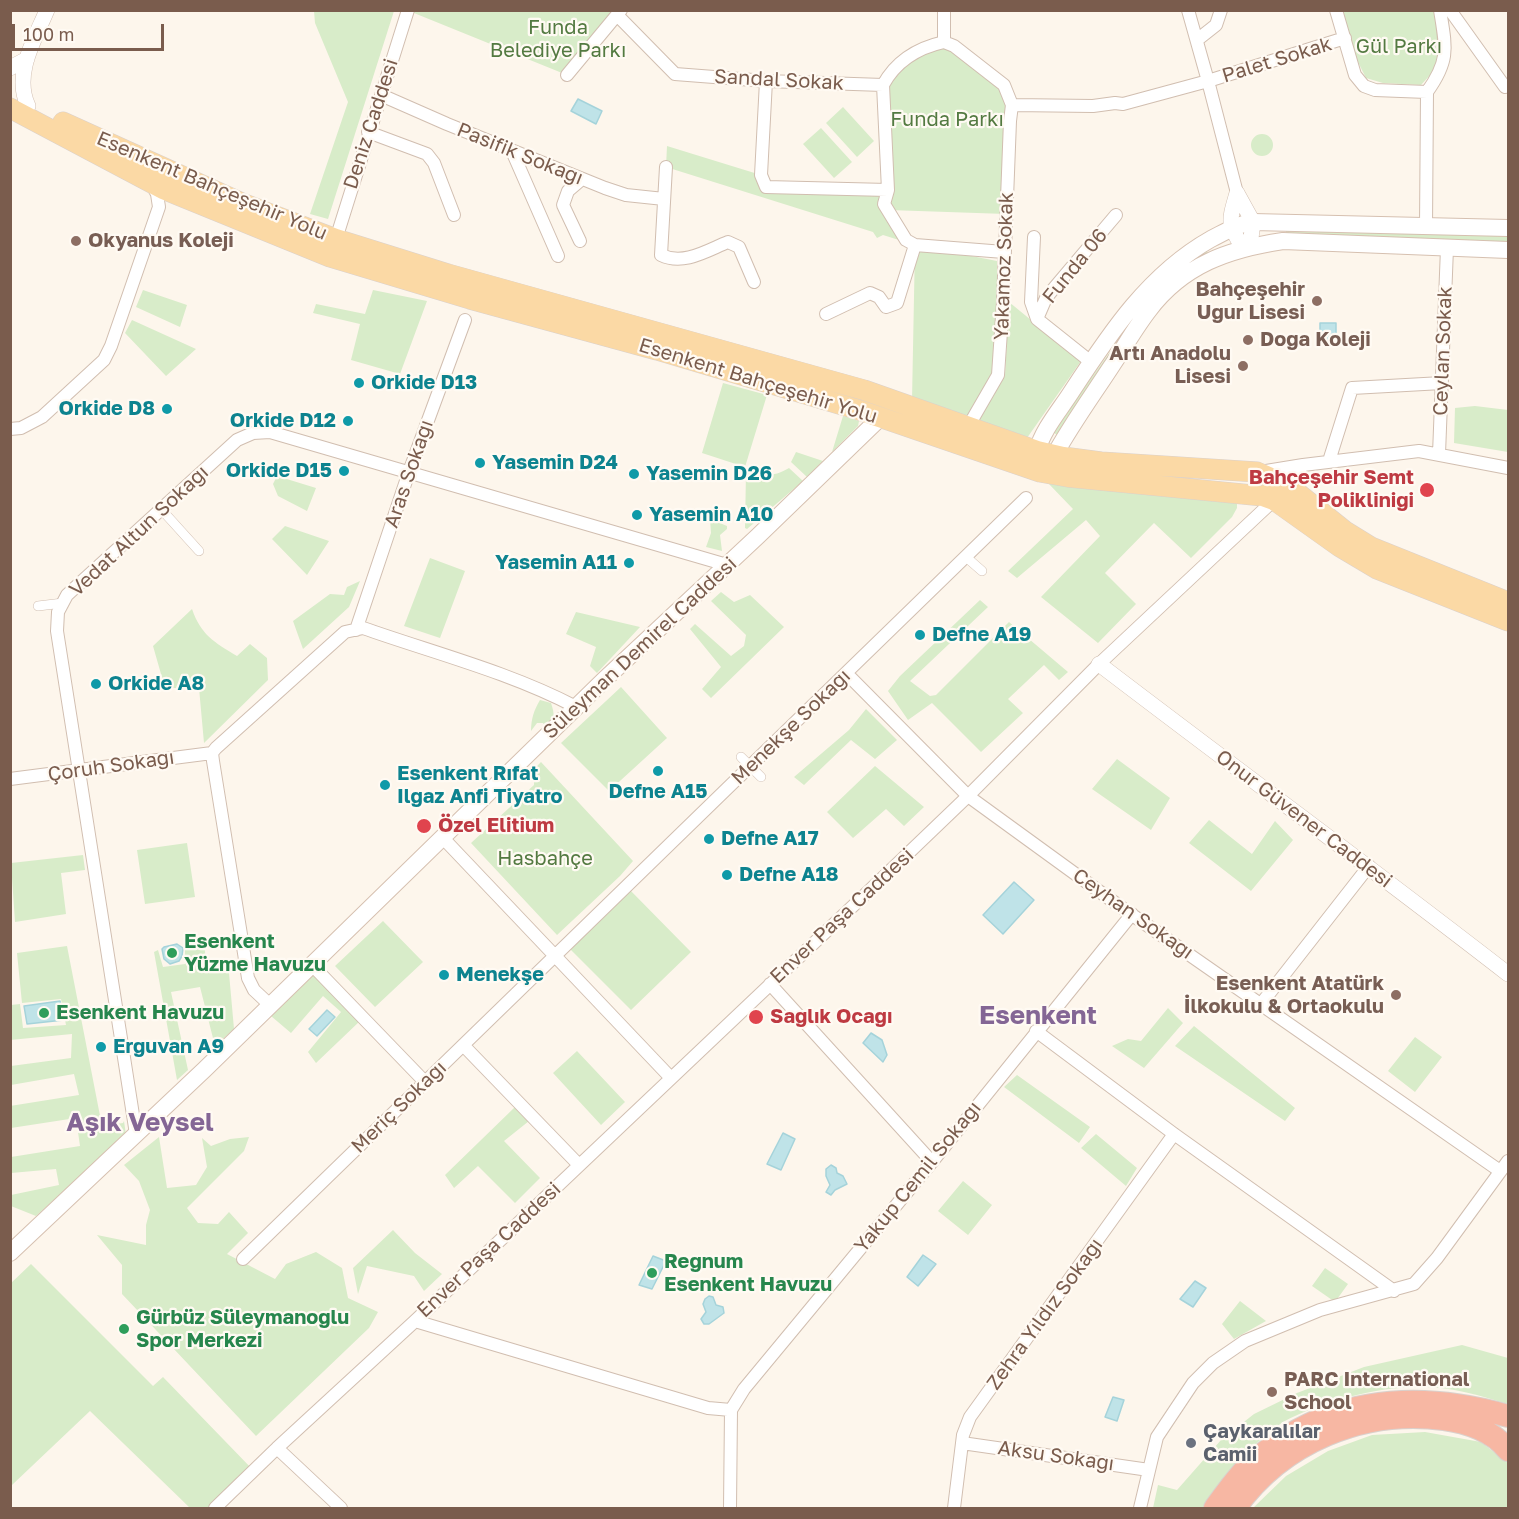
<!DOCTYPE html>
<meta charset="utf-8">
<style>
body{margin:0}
#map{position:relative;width:1519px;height:1519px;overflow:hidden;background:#fdf6ec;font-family:"Golos Text",sans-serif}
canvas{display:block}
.frame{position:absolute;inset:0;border:12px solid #7a5c4d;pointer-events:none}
.scale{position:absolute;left:12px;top:24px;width:152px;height:27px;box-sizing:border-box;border:3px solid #7a5c4d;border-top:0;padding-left:8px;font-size:18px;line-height:21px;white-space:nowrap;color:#7a5c4d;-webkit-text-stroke:4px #fffaf3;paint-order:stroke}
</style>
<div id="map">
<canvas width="1519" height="1519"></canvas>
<div class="frame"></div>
<div class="scale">100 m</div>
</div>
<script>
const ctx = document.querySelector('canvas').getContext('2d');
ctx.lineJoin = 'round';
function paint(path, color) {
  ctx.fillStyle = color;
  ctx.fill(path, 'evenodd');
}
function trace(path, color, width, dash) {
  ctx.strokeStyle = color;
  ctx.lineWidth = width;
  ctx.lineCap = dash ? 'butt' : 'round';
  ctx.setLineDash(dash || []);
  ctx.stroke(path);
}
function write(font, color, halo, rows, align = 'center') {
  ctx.font = font + ' "Golos Text",sans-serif';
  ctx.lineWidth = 4.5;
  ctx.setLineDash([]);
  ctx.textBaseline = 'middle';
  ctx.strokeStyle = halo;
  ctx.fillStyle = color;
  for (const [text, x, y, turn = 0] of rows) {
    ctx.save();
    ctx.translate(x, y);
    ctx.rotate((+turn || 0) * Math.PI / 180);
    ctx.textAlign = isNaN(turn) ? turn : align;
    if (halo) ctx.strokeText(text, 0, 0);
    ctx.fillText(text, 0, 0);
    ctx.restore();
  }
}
const green = new Path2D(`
 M314 11H394L328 219 310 214 348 102 315 23Z
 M409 11H621L567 75Z
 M1341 11H1435L1442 53 1432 73 1421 85 1383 83 1366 78 1352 50Z
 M954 46 1010 99 1006 214 889 210 915 245 997 261V298L992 377 966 418 912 400 915 245 883 235 877 238 873 232 666 167 667 146 761 175 766 187 888 190 883 85 919 48Z
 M843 107 874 141 857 157 826 123Z
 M821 128 852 162 834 178 803 144Z
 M1251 145a11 11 0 1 1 22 0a11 11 0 1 1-22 0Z
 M1286 229 1508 236V242L1286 233Z
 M1206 249 1209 255 1194 263 1057 435 1053 432 1156 287Z
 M143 290 187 305 180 327 136 307Z
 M373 290 427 301 400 374 351 360 360 324 313 313 316 304 365 314Z
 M1009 302 1081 361 1027 438 978 422 1005 375Z
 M132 320 196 349 166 376 125 333Z
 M723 383 767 395 745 467 702 453Z
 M1475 406 1508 410V452L1454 443 1455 408Z
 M843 416 859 421 858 426 832 452Z
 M796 452 823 461 807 477 791 462Z
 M789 468 803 481 747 529 745 528 746 472C764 475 772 478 789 468Z
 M277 476 316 488 307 511 278 496 273 484Z
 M1048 483 1237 499V508L1232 517 1191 558 1154 523 1105 573 1136 604 1098 643 1041 597 1100 536 1086 520 1017 578 1008 571 1073 509Z
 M710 519 727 526V529L720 535 722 551 706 547 711 533Z
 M285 526 329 541 307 575 272 539Z
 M430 558 465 571 440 638 404 626Z
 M360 581 349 607 303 649 293 621 330 594 344 595 347 587Z
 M721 592 734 602 750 595 784 627 711 698 702 689 721 667 690 629 695 624 731 656 744 646 746 635 711 601Z
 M980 600 988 607 910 681 930 696 936 695 1009 622 1068 672 1059 680 1044 665 1008 699 1023 713 981 752 932 703 908 720 888 691 900 676Z
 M192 609C201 635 214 642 237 656L250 644 267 658 268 680 204 743 199 688H165L153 646Z
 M576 612 640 627 597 673 590 666 596 647 566 634Z
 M621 687 667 738 609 791 561 743Z
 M540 700 551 703C555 715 555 719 546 728L543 723H537L531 731C531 719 534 710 540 700Z
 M866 709 897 740 875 759 851 740 804 785 794 777 849 730Z
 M1117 759 1170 798 1151 830 1092 789Z
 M541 762 633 861 620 876 557 935 471 843 534 785V769Z
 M875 766 924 807 904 826 886 809 853 838 827 812Z
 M1209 820 1252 854 1275 821 1293 840 1251 891 1189 843Z
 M187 843 195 897 145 904 137 850Z
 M83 855 85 870 61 873 66 914 15 922 11 863Z
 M628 888 691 952 631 1010 568 947Z
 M383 921 423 962 375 1007 335 966Z
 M204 945 208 973H229L234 1029 215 1046 200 987 171 992 188 1070 177 1080 154 952 158 950 163 967 185 964V947Z
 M67 946 102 1126 123 1123 124 1121 126 1135 36 1216 11 1206V1195L59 1185 56 1169 11 1173V1157L80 1146 76 1118 11 1128 10 1106 79 1095 74 1074 11 1085V1066L71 1058 72 1034 10 1040 11 1005 20 1004 23 1028 66 1025 61 999 22 1003 17 953Z
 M313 971 361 1020 316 1063 308 1052 341 1012 323 996 291 1033 271 1016Z
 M1168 1008 1183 1023 1144 1068 1112 1046 1128 1039 1141 1041Z
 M1194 1026 1295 1108 1285 1121 1175 1046Z
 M1415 1037 1442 1057 1415 1092 1388 1071Z
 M577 1051 625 1102 601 1125 553 1073Z
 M1017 1075 1090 1127 1079 1143 1004 1087Z
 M515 1107 529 1121 504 1141 540 1178 515 1203 478 1166 454 1188 445 1175Z
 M1096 1134 1137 1168 1126 1186 1081 1148Z
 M159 1137 167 1188 196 1185 207 1167 202 1138 211 1146 230 1139 249 1137 244 1151 187 1208 198 1223 218 1224 229 1212 248 1233 227 1254 275 1279 286 1264 316 1252 342 1268 348 1298 378 1312 369 1328 256 1436 122 1294V1265L97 1235 146 1245V1225L150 1210 139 1181 124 1165Z
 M963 1181 992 1205 968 1235 938 1211Z
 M393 1230 415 1253 442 1274 424 1291 414 1276 367 1266 358 1294 353 1268Z
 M31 1264 153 1386 163 1377 254 1471 215 1508H190L90 1411 12 1485 10 1284Z
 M1325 1268 1348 1284 1335 1302 1312 1286Z
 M1240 1301 1266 1321 1234 1339 1222 1324Z
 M1462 1345 1508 1358V1404C1481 1396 1452 1387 1424 1387 1379 1386 1322 1401 1283 1422 1277 1426 1271 1432 1265 1436 1240 1457 1219 1479 1204 1508H1153L1158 1485 1177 1490 1221 1440 1254 1414 1297 1393 1364 1367Z
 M1425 1432 1481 1442 1508 1463V1508H1253L1286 1476 1328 1451 1372 1435Z`);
const water = new Path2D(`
 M578 99 602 111 596 124 571 111Z
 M1320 323H1336V340H1320Z
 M1014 882 1034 900 1003 934 983 915Z
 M177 944 183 948 182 956 179 961 170 964 164 959 162 949 164 947Z
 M60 1001 64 1020 27 1024 24 1006Z
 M327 1010 335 1017 317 1036 309 1029Z
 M871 1033 882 1040 887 1055 883 1062 863 1043Z
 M783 1133 795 1139 781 1170 767 1164Z
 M831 1165 836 1168 837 1173 843 1176 847 1184 835 1190 831 1195 826 1192 830 1185 826 1176V1169Z
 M923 1255 936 1264 918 1286 907 1277Z
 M653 1256 666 1261 652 1289 639 1285Z
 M1195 1281 1206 1288 1193 1307 1180 1299Z
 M709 1296 713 1297 716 1305 723 1307 724 1313 709 1324H704L701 1319 706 1312 703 1304 705 1299Z
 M1113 1397 1124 1400 1117 1421 1105 1417Z`);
const pedestrian = new Path2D(`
 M161 509 199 551
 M966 557 982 571
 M38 606 63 603
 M741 757 761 777`);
const minor = new Path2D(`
 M1188 10 1208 81 1237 193
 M1336 10 1355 75 1364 86 1375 90 1427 92
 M1450 10 1505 87
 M618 16 675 74 766 81 883 85
 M1197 40 1216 25 1221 10
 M944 42 954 46 1004 85 1012 105 1010 121 1003 302 998 375 972 420
 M944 42C917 48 896 61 883 85L888 190 884 204 906 240 915 245 1004 252
 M944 42V10
 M567 75 621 10
 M766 81 761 175 766 187 888 190
 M1427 92C1450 60 1446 48 1440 10
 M381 95 447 124 605 188 626 195 664 199
 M1012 105 1093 106 1115 103 1123 104 1208 81 1345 38
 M368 132 427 154 434 163 454 215
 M512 151 558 256
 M666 167 661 255C684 266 708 250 728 242L739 247 754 282
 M1426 227 1427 92
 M1034 237 1031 302 1037 319 1091 362
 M336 239 408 10
 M580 241 563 205 568 191 582 179
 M826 314 870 293 879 297 886 307 897 303 915 245
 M1037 319 1046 298 1055 287 1116 215
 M10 429 21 428 42 417 104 360 111 346 159 207 157 194 151 183
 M1439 454 1447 248
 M1329 461 1352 388 1442 383
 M1260 472 1303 465
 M356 630 409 472 465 320
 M846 673 968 796 1118 905 1500 1171
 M10 779 212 753
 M442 837 671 1078
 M312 965 425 1082
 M770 984 932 1162
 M1261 1004 1369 866
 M270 1005 254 990 248 978 213 761 212 753 216 748 345 632 363 628C434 653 509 672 576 707
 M1036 1031 1174 1134 1394 1291
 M463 1045 579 1165
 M136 1134 57 631 58 612 67 595 237 440 253 433 270 432 727 565
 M243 1259 1026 498
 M415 1321 708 1408 731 1410
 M731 1410 744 1389 932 1162 1132 914
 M962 1443 1149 1470
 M277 1448 341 1508
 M215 1508 277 1448 415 1321 872 888 968 796 1099 664 1289 486 1303 465 1419 451 1508 468
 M730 1508 731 1410
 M954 1508 963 1435 970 1417 1174 1134
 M1140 1508 1157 1437 1193 1383 1213 1363 1245 1341 1320 1310 1414 1284 1437 1258 1508 1161`);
const tertiary = new Path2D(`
 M10 68 27 59
 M28 106C13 74 35 39 47 10
 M1237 193C1229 221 1227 223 1243 248
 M1237 193 1253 222 1250 246
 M1099 664C1235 768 1373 869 1508 974`);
const secondary = new Path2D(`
 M1037 451C1043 429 1060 410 1072 391 1110 333 1149 274 1211 239 1225 232 1237 224 1253 222L1508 228
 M1054 456C1071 425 1092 396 1111 367 1124 348 1135 328 1149 310 1183 265 1229 249 1283 241L1508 250
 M10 1253 204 1070 605 679 758 536 881 417`);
const primary = new Path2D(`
 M10 108 163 189 330 257 470 299 657 350 859 410 1040 472 1068 477 1263 496 1274 500 1340 547 1377 569 1508 621
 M63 122 242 203 336 239 448 274 864 390 1037 451 1063 457 1101 462 1257 472 1289 486 1345 531 1371 547 1508 602`);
const motorway = new Path2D(`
 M1215 1508C1227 1492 1238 1475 1253 1462 1328 1396 1416 1390 1508 1416
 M1235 1508C1282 1442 1363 1408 1444 1419 1467 1422 1493 1431 1508 1450`);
const markers = [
 [76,241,6,"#8d6e63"],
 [1317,301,6,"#8d6e63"],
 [1248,340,6,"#8d6e63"],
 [1243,366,6,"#8d6e63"],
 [359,383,6,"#0f9aa8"],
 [167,409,6,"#0f9aa8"],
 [348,421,6,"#0f9aa8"],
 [480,463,6,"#0f9aa8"],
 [344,471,6,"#0f9aa8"],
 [634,474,6,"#0f9aa8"],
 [1427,490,8,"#e0444e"],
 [637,515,6,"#0f9aa8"],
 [629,563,6,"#0f9aa8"],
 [920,635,6,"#0f9aa8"],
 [96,684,6,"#0f9aa8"],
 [658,771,6,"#0f9aa8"],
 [385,785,6,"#0f9aa8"],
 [424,826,8,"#e0444e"],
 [709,839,6,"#0f9aa8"],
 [727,875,6,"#0f9aa8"],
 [172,953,6,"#2e9e5b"],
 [444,975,6,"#0f9aa8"],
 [1396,995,6,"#8d6e63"],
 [44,1013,6,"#2e9e5b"],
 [756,1017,8,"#e0444e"],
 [101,1047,6,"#0f9aa8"],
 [652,1273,6,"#2e9e5b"],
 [124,1329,6,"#2e9e5b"],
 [1272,1392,6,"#8d6e63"],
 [1191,1443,6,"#6b7280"]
];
const parkNames = [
 ["Funda",558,28],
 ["Belediye Parkı",558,51],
 ["Gül Parkı",1399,47],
 ["Funda Parkı",947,120],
 ["Hasbahçe",545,859]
];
const streetNames = [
 ["Palet Sokak",1277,60,-17],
 ["Sandal Sokak",779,80,3],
 ["Deniz Caddesi",371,124,-72],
 ["Pasifik Sokağı",520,154,22],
 ["Esenkent Bahçeşehir Yolu",212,186,23],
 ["Yakamoz Sokak",1004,266,-88],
 ["Funda 06",1075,266,-51],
 ["Ceylan Sokak",1443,351,-88],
 ["Esenkent Bahçeşehir Yolu",758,381,17],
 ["Aras Sokağı",409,474,-71],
 ["Vedat Altun Sokağı",139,531,-43],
 ["Süleyman Demirel Caddesi",640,648,-43],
 ["Menekşe Sokağı",791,727,-44],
 ["Çoruh Sokağı",111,766,-8],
 ["Onur Güvener Caddesi",1304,819,37],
 ["Ceyhan Sokağı",1133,914,35],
 ["Enver Paşa Caddesi",842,916,-43],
 ["Meriç Sokağı",399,1107,-44],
 ["Yakup Cemil Sokağı",918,1177,-51],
 ["Enver Paşa Caddesi",489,1250,-43],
 ["Zehra Yıldız Sokağı",1045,1314,-54],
 ["Aksu Sokağı",1056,1456,8]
];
const educationNames = [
 ["Okyanus Koleji",88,241],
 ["Bahçeşehir",1305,290,"right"],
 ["Uğur Lisesi",1305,313,"right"],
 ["Doğa Koleji",1260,340],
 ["Artı Anadolu",1231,354,"right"],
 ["Lisesi",1231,377,"right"],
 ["Esenkent Atatürk",1384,984,"right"],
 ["İlkokulu & Ortaokulu",1384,1007,"right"],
 ["PARC International",1284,1380],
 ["School",1284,1403]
];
const cultureNames = [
 ["Orkide D13",371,383],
 ["Orkide D8",155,409,"right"],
 ["Orkide D12",336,421,"right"],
 ["Yasemin D24",492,463],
 ["Orkide D15",332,471,"right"],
 ["Yasemin D26",646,474],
 ["Yasemin A10",649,515],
 ["Yasemin A11",617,563,"right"],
 ["Defne A19",932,635],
 ["Orkide A8",108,684],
 ["Esenkent Rıfat",397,774],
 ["Ilgaz Anfi Tiyatro",397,797],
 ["Defne A15",658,792,"center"],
 ["Defne A17",721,839],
 ["Defne A18",739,875],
 ["Menekşe",456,975],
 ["Erguvan A9",113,1047]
];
const healthNames = [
 ["Bahçeşehir Semt",1414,478,"right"],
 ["Polikliniği",1414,501,"right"],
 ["Özel Elitium",438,826],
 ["Sağlık Ocağı",770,1017]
];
const leisureNames = [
 ["Esenkent",184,942],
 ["Yüzme Havuzu",184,965],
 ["Esenkent Havuzu",56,1013],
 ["Regnum",664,1262],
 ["Esenkent Havuzu",664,1285],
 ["Gürbüz Süleymanoğlu",136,1318],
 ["Spor Merkezi",136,1341]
];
const worshipNames = [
 ["Çaykaralılar",1203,1432],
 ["Camii",1203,1455]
];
const districtNames = [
 ["Esenkent",1038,1016],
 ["Aşık Veysel",140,1123]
];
paint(green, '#d8ecc9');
paint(water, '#bfe3e8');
trace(water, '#a5d3da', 1.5);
trace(pedestrian, '#d1beb0', 10);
trace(minor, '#d1beb0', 14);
trace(tertiary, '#d1beb0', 16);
trace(secondary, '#d6c0b0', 18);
trace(primary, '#dad1cd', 21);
trace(motorway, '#dad1cd', 24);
trace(pedestrian, '#fff', 9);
trace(minor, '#fff', 12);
trace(tertiary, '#fff', 15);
trace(secondary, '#fff', 16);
trace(primary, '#fbd9a5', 20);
trace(motorway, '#f7b7a3', 22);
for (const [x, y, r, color] of markers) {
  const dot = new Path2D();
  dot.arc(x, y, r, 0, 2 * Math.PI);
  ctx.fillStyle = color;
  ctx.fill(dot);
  trace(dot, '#fffaf3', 2);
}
write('20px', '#537a41', '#fffaf3', parkNames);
write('20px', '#7a5c4d', '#fffaf3', streetNames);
write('bold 20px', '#785e54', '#fffaf3', educationNames, 'left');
write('bold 20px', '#0d838f', '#fffaf3', cultureNames, 'left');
write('bold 20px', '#be3a42', '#fffaf3', healthNames, 'left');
write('bold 20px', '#27864d', '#fffaf3', leisureNames, 'left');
write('bold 20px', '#5b616d', '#fffaf3', worshipNames, 'left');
write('bold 26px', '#846695', '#fffaf3', districtNames);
</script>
